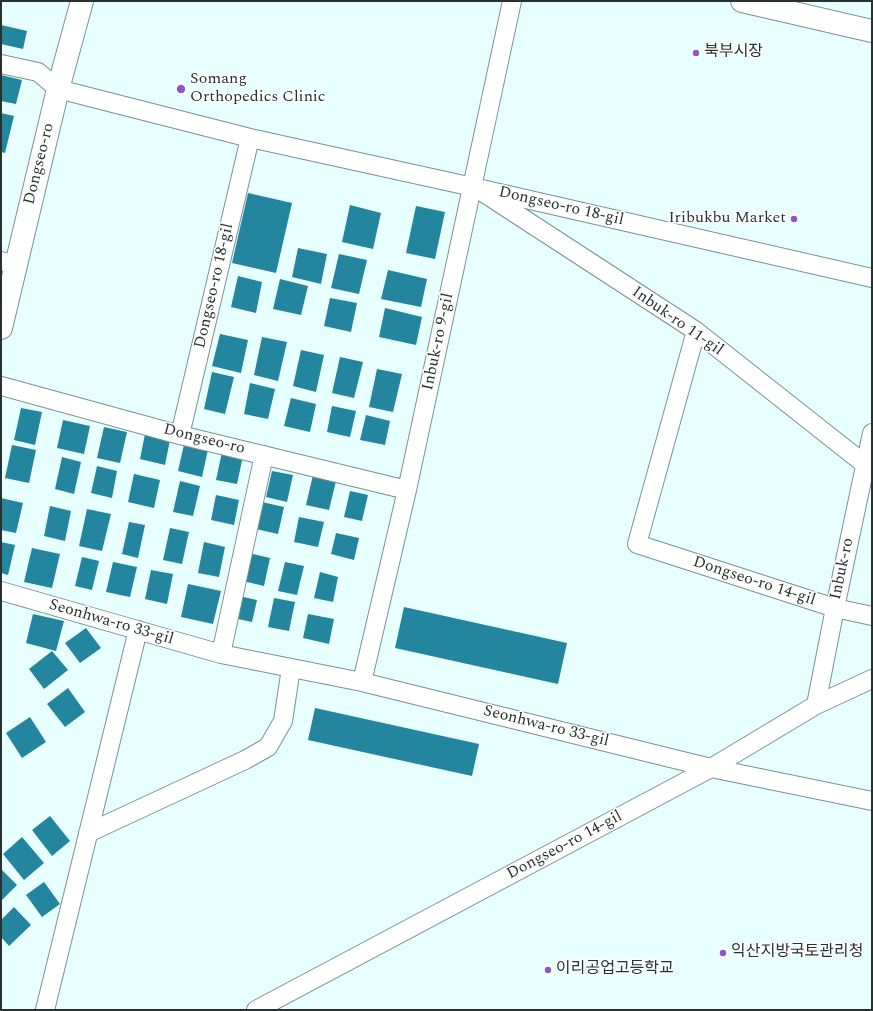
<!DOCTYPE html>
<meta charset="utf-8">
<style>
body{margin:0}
#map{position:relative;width:873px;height:1011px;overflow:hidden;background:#e7ffff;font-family:Spectral,serif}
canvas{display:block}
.frame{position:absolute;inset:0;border:2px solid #283131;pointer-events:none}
</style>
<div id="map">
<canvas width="873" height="1011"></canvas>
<div class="frame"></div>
</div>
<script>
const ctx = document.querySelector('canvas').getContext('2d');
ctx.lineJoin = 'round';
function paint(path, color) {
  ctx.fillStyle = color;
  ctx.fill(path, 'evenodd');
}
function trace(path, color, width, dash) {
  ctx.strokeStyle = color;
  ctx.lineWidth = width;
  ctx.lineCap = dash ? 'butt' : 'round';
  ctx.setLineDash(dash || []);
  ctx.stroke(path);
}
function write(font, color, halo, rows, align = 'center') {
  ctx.font = font + ' Spectral,"Noto Sans KR",serif';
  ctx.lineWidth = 3;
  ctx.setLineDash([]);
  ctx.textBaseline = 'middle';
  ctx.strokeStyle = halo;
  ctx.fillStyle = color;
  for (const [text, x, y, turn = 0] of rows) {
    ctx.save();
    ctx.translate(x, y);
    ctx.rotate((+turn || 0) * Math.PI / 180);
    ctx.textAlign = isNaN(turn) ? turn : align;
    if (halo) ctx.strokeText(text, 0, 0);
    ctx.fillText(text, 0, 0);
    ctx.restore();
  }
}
const building = new Path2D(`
 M1 25 27 31 23 49 1 44Z
 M1 75 22 80 16 104 1 101Z
 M1 113 14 116 5 153 1 152Z
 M248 193 292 203 276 273 232 263Z
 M350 205 381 213 373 249 342 242Z
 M416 206 445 212 435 259 406 253Z
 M298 248 327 254 321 284 292 277Z
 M339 254 367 260 359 294 331 288Z
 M388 270 427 279 421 307 381 299Z
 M238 276 262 282 256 313 231 307Z
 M280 279 308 286 301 315 273 309Z
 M330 298 357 303 351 332 324 326Z
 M385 308 422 317 416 345 379 337Z
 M220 334 248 340 241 373 212 366Z
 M262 337 287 342 278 381 254 375Z
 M301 350 324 355 316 392 293 386Z
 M340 357 363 362 354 398 332 393Z
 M377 369 402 374 393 412 369 407Z
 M212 372 234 377 225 414 204 409Z
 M250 383 275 389 268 419 244 414Z
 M291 398 316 404 310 432 284 426Z
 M332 406 356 411 350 437 327 432Z
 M21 408 42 412 35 445 14 440Z
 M366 415 390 421 385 445 360 440Z
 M63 420 90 426 84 454 57 448Z
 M104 427 127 432 120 463 97 458Z
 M145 434 170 440 165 465 140 459Z
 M185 440 209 445 202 477 178 471Z
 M12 445 36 450 29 483 5 478Z
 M222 452 243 456 237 484 216 480Z
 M62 457 81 462 74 494 55 489Z
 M97 466 117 471 112 498 91 493Z
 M272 471 293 475 287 502 266 497Z
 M134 474 160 480 154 508 128 502Z
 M313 475 336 481 329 510 306 505Z
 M180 481 200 486 193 516 173 512Z
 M350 491 368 495 362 521 344 517Z
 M216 495 239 500 234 525 211 520Z
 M1 498 23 503 16 533 1 530Z
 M262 502 284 507 278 534 256 529Z
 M50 506 71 511 65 541 44 536Z
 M87 509 111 514 102 551 79 546Z
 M299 517 324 522 318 547 294 542Z
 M129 522 145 525 138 558 122 554Z
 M170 528 189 532 182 564 163 560Z
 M336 533 359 538 354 560 331 554Z
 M1 542 15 545 8 575 1 573Z
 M204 542 225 547 219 577 198 573Z
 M32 548 60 554 52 588 24 582Z
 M249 553 270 558 264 586 243 581Z
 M82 557 99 561 92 590 75 586Z
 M113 562 137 567 130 597 106 592Z
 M285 562 304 566 297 595 278 591Z
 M151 570 173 574 167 604 145 599Z
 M320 572 338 577 333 602 314 598Z
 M188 584 221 591 213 624 181 617Z
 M234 595 257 600 252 622 229 617Z
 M274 598 295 602 289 631 268 627Z
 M404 607 567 643 558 684 395 648Z
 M33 614 64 621 56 651 26 643Z
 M308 614 334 619 329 644 303 638Z
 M86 628 101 648 80 663 65 643Z
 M52 651 68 670 44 689 29 669Z
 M68 688 85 712 65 727 47 704Z
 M315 708 479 744 472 776 308 740Z
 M30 717 46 742 22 758 6 733Z
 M50 816 70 841 52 856 32 830Z
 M22 837 44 863 24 880 3 854Z
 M1 869 17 885 1 901Z
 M44 882 60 904 42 917 26 895Z
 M14 907 31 925 9 946 1 937V920Z`);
const minor = new Path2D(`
 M1 64 38 72 58 89 250 138 473 187 872 278
 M484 193 696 331 872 470
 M1 261 15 265
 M696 331 637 544 835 608 872 616
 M1 386 180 435 407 490
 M180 435 250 138
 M1 591 221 654 362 682 711 768 872 801
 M221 654 264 455
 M362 682 407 490 512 1
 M816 705 835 608 872 433
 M88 833 245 760 268 747 283 721 291 668
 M45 1010 138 630
 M256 1010 711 768 816 705 872 679`);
const tertiary = new Path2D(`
 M742 1 872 31
 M1 328 58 89 82 1`);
const markers = [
 [696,53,4,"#9354ca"],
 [181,89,5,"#9354ca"],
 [794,219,4,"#9354ca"],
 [723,953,4,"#9354ca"],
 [548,970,4,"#9354ca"]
];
const poiNames = [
 ["북부시장",704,53],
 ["Somang",190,80],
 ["Orthopedics Clinic",190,98],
 ["Iribukbu Market",786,219,"right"],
 ["익산지방국토관리청",731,953],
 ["이리공업고등학교",556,970]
];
const streetNames = [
 ["Dongseo-ro",40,164,-76],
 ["Dongseo-ro 18-gil",561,207,13],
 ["Dongseo-ro 18-gil",215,286,-77],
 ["Inbuk-ro 11-gil",677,322,35],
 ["Inbuk-ro 9-gil",439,342,-78],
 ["Dongseo-ro",204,440,14],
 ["Inbuk-ro",843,569,-78],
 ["Dongseo-ro 14-gil",754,582,18],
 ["Seonhwa-ro 33-gil",111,623,16],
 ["Seonhwa-ro 33-gil",546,727,14],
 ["Dongseo-ro 14-gil",565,846,-28]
];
paint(building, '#23859e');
trace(minor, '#7c9191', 20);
trace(tertiary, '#7c9191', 24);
trace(minor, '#fff', 18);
trace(tertiary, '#fff', 22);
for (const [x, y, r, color] of markers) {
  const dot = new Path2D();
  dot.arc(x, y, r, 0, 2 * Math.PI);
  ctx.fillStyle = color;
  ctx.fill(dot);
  trace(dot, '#fff', 1.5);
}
write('16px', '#283131', '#fff', poiNames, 'left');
write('16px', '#283131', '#fff', streetNames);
</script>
